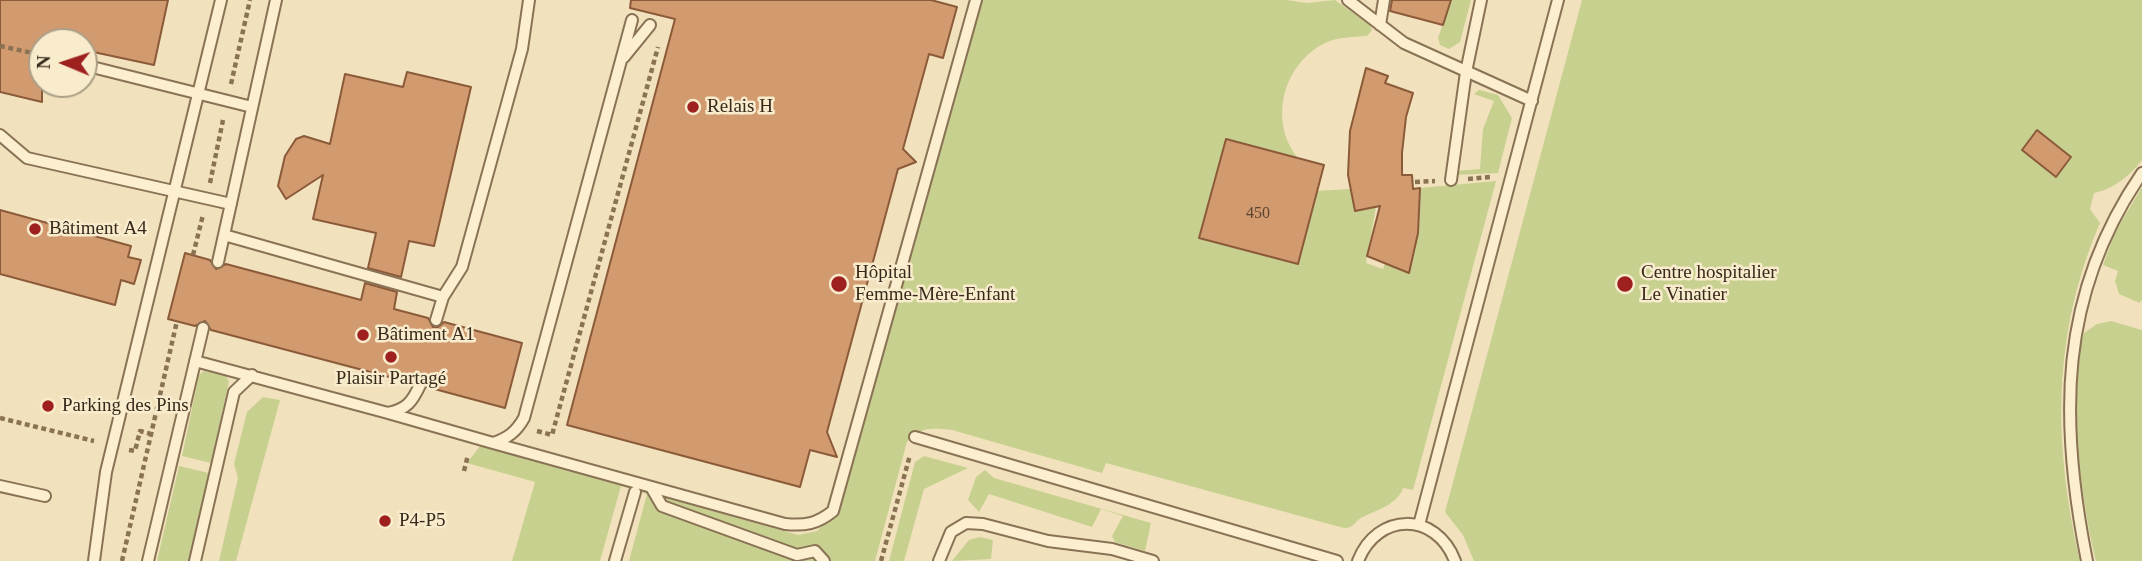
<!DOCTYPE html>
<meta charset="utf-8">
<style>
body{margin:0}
#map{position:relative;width:2142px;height:561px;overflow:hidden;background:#f1e2bd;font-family:"Times New Roman",serif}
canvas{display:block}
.north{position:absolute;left:28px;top:28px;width:70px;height:70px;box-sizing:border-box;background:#f8eccd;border:2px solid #ab9e86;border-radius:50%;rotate:272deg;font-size:19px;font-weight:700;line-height:28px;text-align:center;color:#38291b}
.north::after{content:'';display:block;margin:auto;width:24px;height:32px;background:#9e2120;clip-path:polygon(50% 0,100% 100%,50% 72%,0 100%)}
</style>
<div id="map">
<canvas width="2142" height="561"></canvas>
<div class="north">N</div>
</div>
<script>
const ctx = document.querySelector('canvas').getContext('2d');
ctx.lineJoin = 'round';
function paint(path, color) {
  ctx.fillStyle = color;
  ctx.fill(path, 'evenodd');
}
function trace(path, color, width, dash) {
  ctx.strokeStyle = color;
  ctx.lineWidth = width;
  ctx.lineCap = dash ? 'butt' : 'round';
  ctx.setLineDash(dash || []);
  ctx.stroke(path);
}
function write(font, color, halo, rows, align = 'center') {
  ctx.font = font + ' "Times New Roman",serif';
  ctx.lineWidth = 5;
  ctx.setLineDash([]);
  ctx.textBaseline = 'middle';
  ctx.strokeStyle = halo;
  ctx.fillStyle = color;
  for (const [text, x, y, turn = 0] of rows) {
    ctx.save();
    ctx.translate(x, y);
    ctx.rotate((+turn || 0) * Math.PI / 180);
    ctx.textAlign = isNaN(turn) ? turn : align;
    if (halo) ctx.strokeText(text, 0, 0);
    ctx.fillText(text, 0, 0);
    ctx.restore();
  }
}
const green = new Path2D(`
 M978 0H1287L1307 3 1335 0 1370 25 1372 30 1367 36C1354 37 1337 37 1325 43 1283 64 1268 121 1298 158L1226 139 1199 237 1298 264 1317 191 1350 189 1355 211 1376 207 1366 263 1383 269 1385 263 1408 272 1418 233 1420 188 1496 181 1413 490 1403 488C1398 504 1377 510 1363 517 1354 521 1355 528 1344 528L1106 463 1102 473 952 430C934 428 919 426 907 442L875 561H629L647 494 621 486 600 561H512L535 482 467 463 480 446 798 535 817 531 834 514Z
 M1451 0H1471L1460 42 1449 49 1440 45 1438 38Z
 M1582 0H2142V160C2131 175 2112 190 2094 193L2090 209 2100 223C2052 334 2053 444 2080 561H1474L1463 535 1445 512Z
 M1479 90 1498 95 1512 118 1498 173 1455 175V171L1480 169 1483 129 1494 101 1474 94Z
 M2142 187V299L2140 303 2119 294 2115 281 2118 271 2103 265 2114 234Z
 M2111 321 2142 330V561H2096C2082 505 2065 387 2084 333L2097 324Z
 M204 371 224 374 229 381 211 463 182 456 199 375Z
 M263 397 280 400 236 561H219L238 478 234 464 247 412Z
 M924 456 968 468 924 489 904 561H889L915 462Z
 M179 466 209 473 189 561H157Z
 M985 470 994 478 1151 523 1145 551 1115 542 1112 536 1123 516 1101 509 1092 527 989 494 979 512 968 500 976 477Z
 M980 537 993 540 991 559 952 561 969 540Z`);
const building = new Path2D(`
 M0 0H168L154 65 84 50V42H42V102L0 92Z
 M631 0H931L957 7 943 58 929 54 903 149 916 162 898 169 827 432 837 457 810 450 800 487 567 425 675 19 630 8Z
 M1392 0H1451L1443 25 1390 11Z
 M1366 68 1388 76 1385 83 1413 93 1406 117 1402 153V175H1412L1413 189 1420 188 1418 233 1409 273 1367 256 1380 206 1355 211 1348 175 1350 131Z
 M407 72 471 87 434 246 409 241 401 277 368 268 376 233 313 219 323 175 286 199 278 186 285 156 296 139 304 136 330 144 345 74 403 87Z
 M2037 130 2071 157 2056 177 2022 150Z
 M1226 139 1324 165 1298 264 1199 238Z
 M0 210 131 246 128 257 141 260 134 284 121 280 115 305 0 274Z
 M185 253 210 260 216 269 226 264 361 300 365 283 397 292 394 309 428 318 433 327H438L444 322 522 343 505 408 427 387 423 378H416L412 383 211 330 205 321 195 326 168 319Z`);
const path = new Path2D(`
 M0 46 42 55
 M231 84 250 0
 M1468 179 1491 177
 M1415 182 1435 181
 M210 183 223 120
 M193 255 203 215
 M0 418 94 441
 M537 431 552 435 658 47
 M129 450 135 451 140 431 151 434
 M464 471 468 455
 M122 561 177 321
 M881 561 910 455`);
const lane = new Path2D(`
 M1348 0 1404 43 1532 101
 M1380 25 1384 0
 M624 57 650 25
 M84 65 252 107
 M0 135 27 158 231 204
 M1451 180 1466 72 1481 0
 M224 235 443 297
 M218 262 276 0
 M436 320 443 297 462 267 522 49 529 0
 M195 361 388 413C407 409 412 402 420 385
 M388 413 493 443C508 438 516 432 524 418L632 20
 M915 437 1337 561
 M493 443 785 524C805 526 817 524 833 511L976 0
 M0 486 45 496
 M651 487 662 506 797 555 815 551 824 561
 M1419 525 1558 0
 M94 561 106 472 221 0
 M148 561 203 328
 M195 561 234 392 252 375
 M615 561 635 492
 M939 561 951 532 966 523 983 524 1048 541 1112 549 1153 561
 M1358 561C1377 512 1436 511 1455 561
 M2087 561C2059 421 2058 295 2142 173`);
const markers = [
 [693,107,7,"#9e2120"],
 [35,229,7,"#9e2120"],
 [839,284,9,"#9e2120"],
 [1625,284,9,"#9e2120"],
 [363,335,7,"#9e2120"],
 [391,357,7,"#9e2120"],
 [48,406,7,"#9e2120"],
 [385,521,7,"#9e2120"]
];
const numberNames = [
 ["450",1258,214]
];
const poiNames = [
 ["Relais H",707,107],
 ["Bâtiment A4",49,229],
 ["Hôpital",855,273],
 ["Femme-Mère-Enfant",855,295],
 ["Centre hospitalier",1641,273],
 ["Le Vinatier",1641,295],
 ["Bâtiment A1",377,335],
 ["Plaisir Partagé",391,379,"center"],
 ["Parking des Pins",62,406],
 ["P4-P5",399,521]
];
paint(green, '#c8d090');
paint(building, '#d29a6f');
trace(building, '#8b5a39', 2);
trace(lane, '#8a7255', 14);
trace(path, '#8a7255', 4.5, [5, 3.5]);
trace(lane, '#fbefd0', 10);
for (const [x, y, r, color] of markers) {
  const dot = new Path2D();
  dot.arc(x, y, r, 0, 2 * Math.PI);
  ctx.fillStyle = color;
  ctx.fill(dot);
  trace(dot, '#f8eccd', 2.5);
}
write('16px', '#5e4530', null, numberNames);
write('19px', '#38291b', '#f8eccd', poiNames, 'left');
</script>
